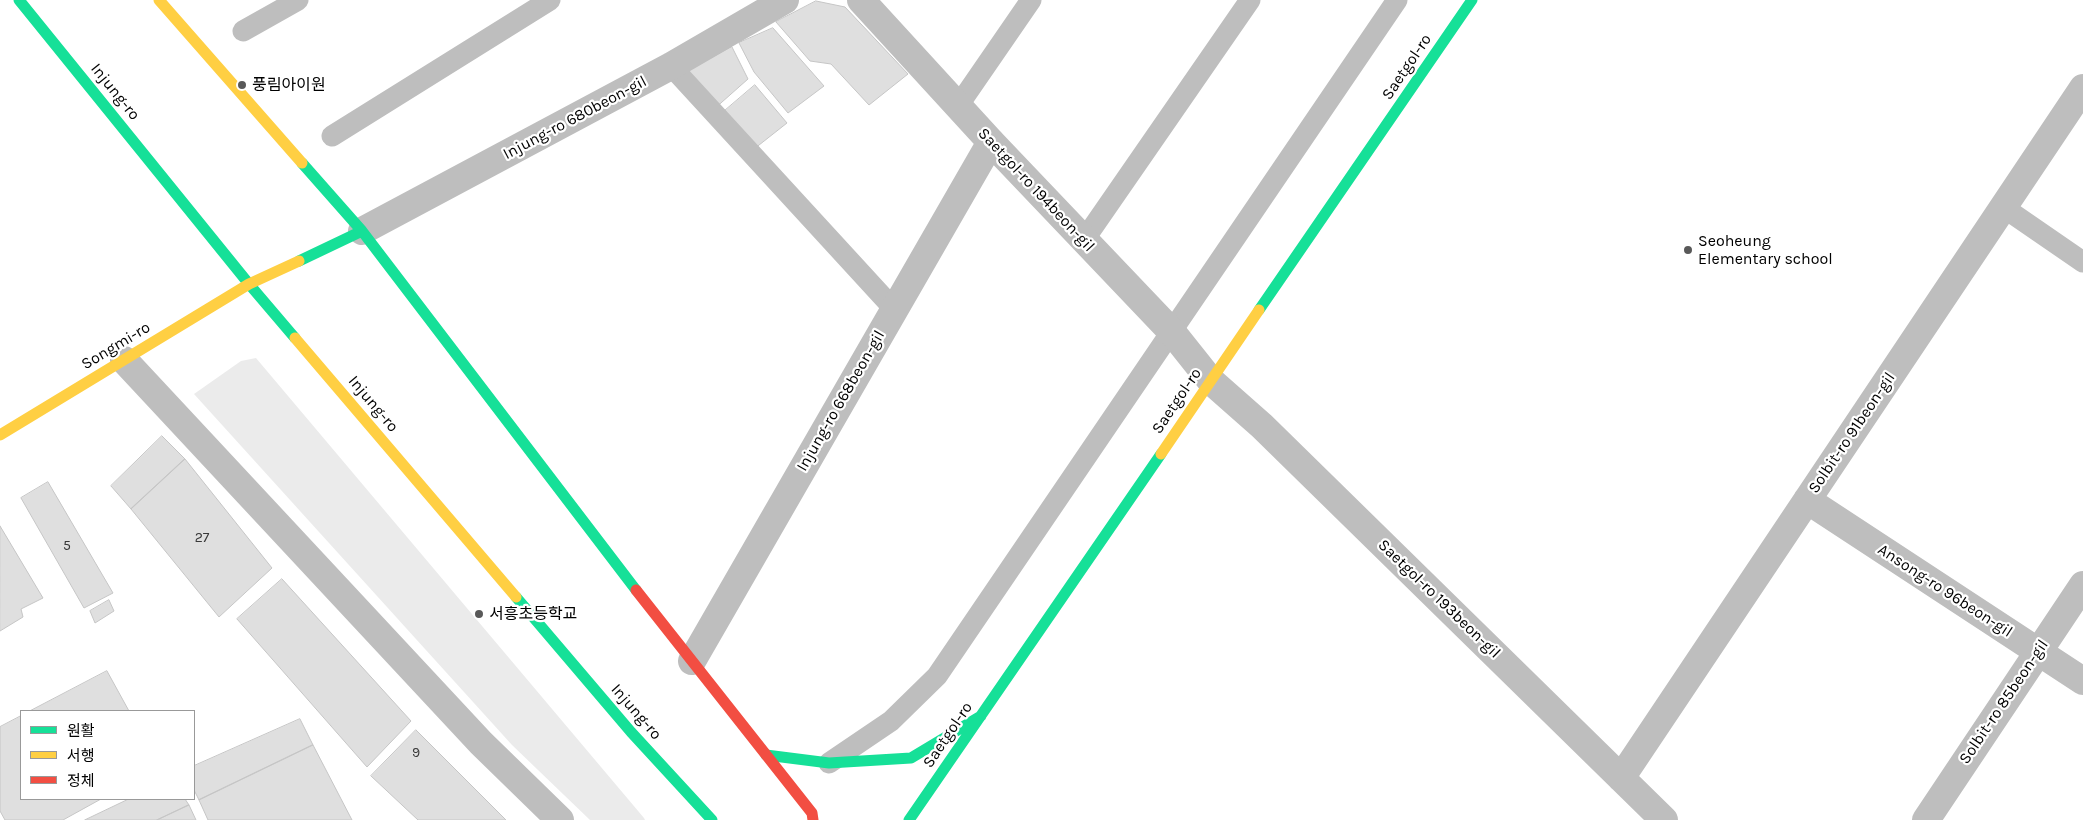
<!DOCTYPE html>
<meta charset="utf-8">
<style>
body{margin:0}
#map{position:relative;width:2083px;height:820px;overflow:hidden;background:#fff;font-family:Karla,"Noto Sans KR",sans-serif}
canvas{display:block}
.legend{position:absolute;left:20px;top:710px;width:175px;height:90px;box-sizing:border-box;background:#fff;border:1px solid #999;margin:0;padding:6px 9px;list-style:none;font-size:15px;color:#000}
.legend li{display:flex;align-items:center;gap:10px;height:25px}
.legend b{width:25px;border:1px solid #999}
</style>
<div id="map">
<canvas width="2083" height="820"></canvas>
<ul class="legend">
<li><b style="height:6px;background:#16e098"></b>원활</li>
<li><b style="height:6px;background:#ffcf43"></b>서행</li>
<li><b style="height:6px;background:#f24e42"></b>정체</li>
</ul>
</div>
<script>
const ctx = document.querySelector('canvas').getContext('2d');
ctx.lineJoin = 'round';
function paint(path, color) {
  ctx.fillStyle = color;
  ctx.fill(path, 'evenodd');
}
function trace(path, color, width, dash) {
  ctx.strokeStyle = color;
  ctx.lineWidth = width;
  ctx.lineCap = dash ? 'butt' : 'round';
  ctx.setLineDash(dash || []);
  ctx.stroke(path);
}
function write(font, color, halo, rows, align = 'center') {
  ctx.font = font + ' Karla,"Noto Sans KR",sans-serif';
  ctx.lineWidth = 4.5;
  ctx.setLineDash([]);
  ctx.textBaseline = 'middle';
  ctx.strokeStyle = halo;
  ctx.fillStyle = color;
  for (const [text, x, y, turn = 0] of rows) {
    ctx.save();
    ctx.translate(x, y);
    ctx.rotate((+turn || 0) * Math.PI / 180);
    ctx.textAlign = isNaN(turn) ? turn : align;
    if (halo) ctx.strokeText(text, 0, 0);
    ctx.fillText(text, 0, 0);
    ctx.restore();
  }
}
const green = new Path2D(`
 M256 358 644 818 645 820H590L512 745 194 394 241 361Z`);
const building = new Path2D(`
 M816 1 845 7 908 74 869 105 831 64 810 61 776 22Z
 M773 28 824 86 788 113 754 72 739 43Z
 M732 47 748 79 713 110 681 75Z
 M755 85 787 123 754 149 721 114Z
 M162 436 185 459 131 509 111 486Z
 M185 459 272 568 219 617 131 509Z
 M48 482 113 593 84 608 21 498Z
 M0 526 43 598 21 609 23 617 0 631Z
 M282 579 411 721 367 767 237 619Z
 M109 600 114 611 95 623 90 611Z
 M107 671 129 711H30Z
 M21 716V799H101L63 820H5L0 811V727Z
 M300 719 313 745 199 800 194 790V766Z
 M416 730 506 820H418L371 776Z
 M313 745 352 820H208L199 800Z
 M129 799H185L189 805 157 820H85Z
 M189 805 196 820H157Z`);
const lane = new Path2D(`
 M243 31 298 0
 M671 66 894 309
 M958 106 1031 0
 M332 136 550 0
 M2003 207 2083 262
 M1084 240 1250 0
 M829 763 891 721 937 676 1397 0`);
const street = new Path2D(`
 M861 0 991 142 1172 332 1211 381 1262 426 1664 820
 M362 231 671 66 785 0
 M124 360 481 743 560 820
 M1807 500 2083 681
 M692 661 991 142
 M1621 778 2083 88
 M1926 820 2083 585`);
const fast = new Path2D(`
 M19 0 249 284 295 338
 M302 163 362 231 636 590
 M299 261 362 231
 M1259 310 1472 0
 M516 597 631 732 712 820
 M766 755 829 763 911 758 981 716
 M909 820 1161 454`);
const slow = new Path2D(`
 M159 0 302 163
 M295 338 516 597
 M0 435 249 284 299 261
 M1161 454 1259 310`);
const jam = new Path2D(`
 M636 590 812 813 813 820`);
const markers = [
 [242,85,5,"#595959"],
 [1688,250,5,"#595959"],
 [479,614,5,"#595959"]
];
const numberNames = [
 ["27",202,538],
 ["5",67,546],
 ["9",416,753]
];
const streetNames = [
 ["Saetgol-ro",1407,67,-56],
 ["Injung-ro",115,92,51],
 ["Injung-ro 680beon-gil",575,118,-28],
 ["Saetgol-ro 194beon-gil",1036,190,47],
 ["Songmi-ro",116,346,-31],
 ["Injung-ro 668beon-gil",841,401,-60],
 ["Saetgol-ro",1177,401,-56],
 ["Injung-ro",373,404,50],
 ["Solbit-ro 91beon-gil",1852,433,-56],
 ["Ansong-ro 96beon-gil",1945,591,33],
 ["Saetgol-ro 193beon-gil",1439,599,44],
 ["Solbit-ro 85beon-gil",2004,702,-56],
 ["Injung-ro",636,712,49],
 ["Saetgol-ro",948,735,-56]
];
const poiNames = [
 ["풍림아이원",252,85],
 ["Seoheung",1698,241],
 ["Elementary school",1698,259],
 ["서흥초등학교",489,614]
];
paint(green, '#ebebeb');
paint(building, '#dfdfdf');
trace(building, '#c6c6c6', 1);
trace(lane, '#bebebe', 21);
trace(street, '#bebebe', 28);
trace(fast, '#16e098', 11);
trace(slow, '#ffcf43', 11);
trace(jam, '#f24e42', 11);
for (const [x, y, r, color] of markers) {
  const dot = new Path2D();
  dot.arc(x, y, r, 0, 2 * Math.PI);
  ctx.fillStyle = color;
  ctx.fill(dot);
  trace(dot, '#fff', 2);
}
write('14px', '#383838', null, numberNames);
write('16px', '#000', '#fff', streetNames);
write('16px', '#000', '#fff', poiNames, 'left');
</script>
